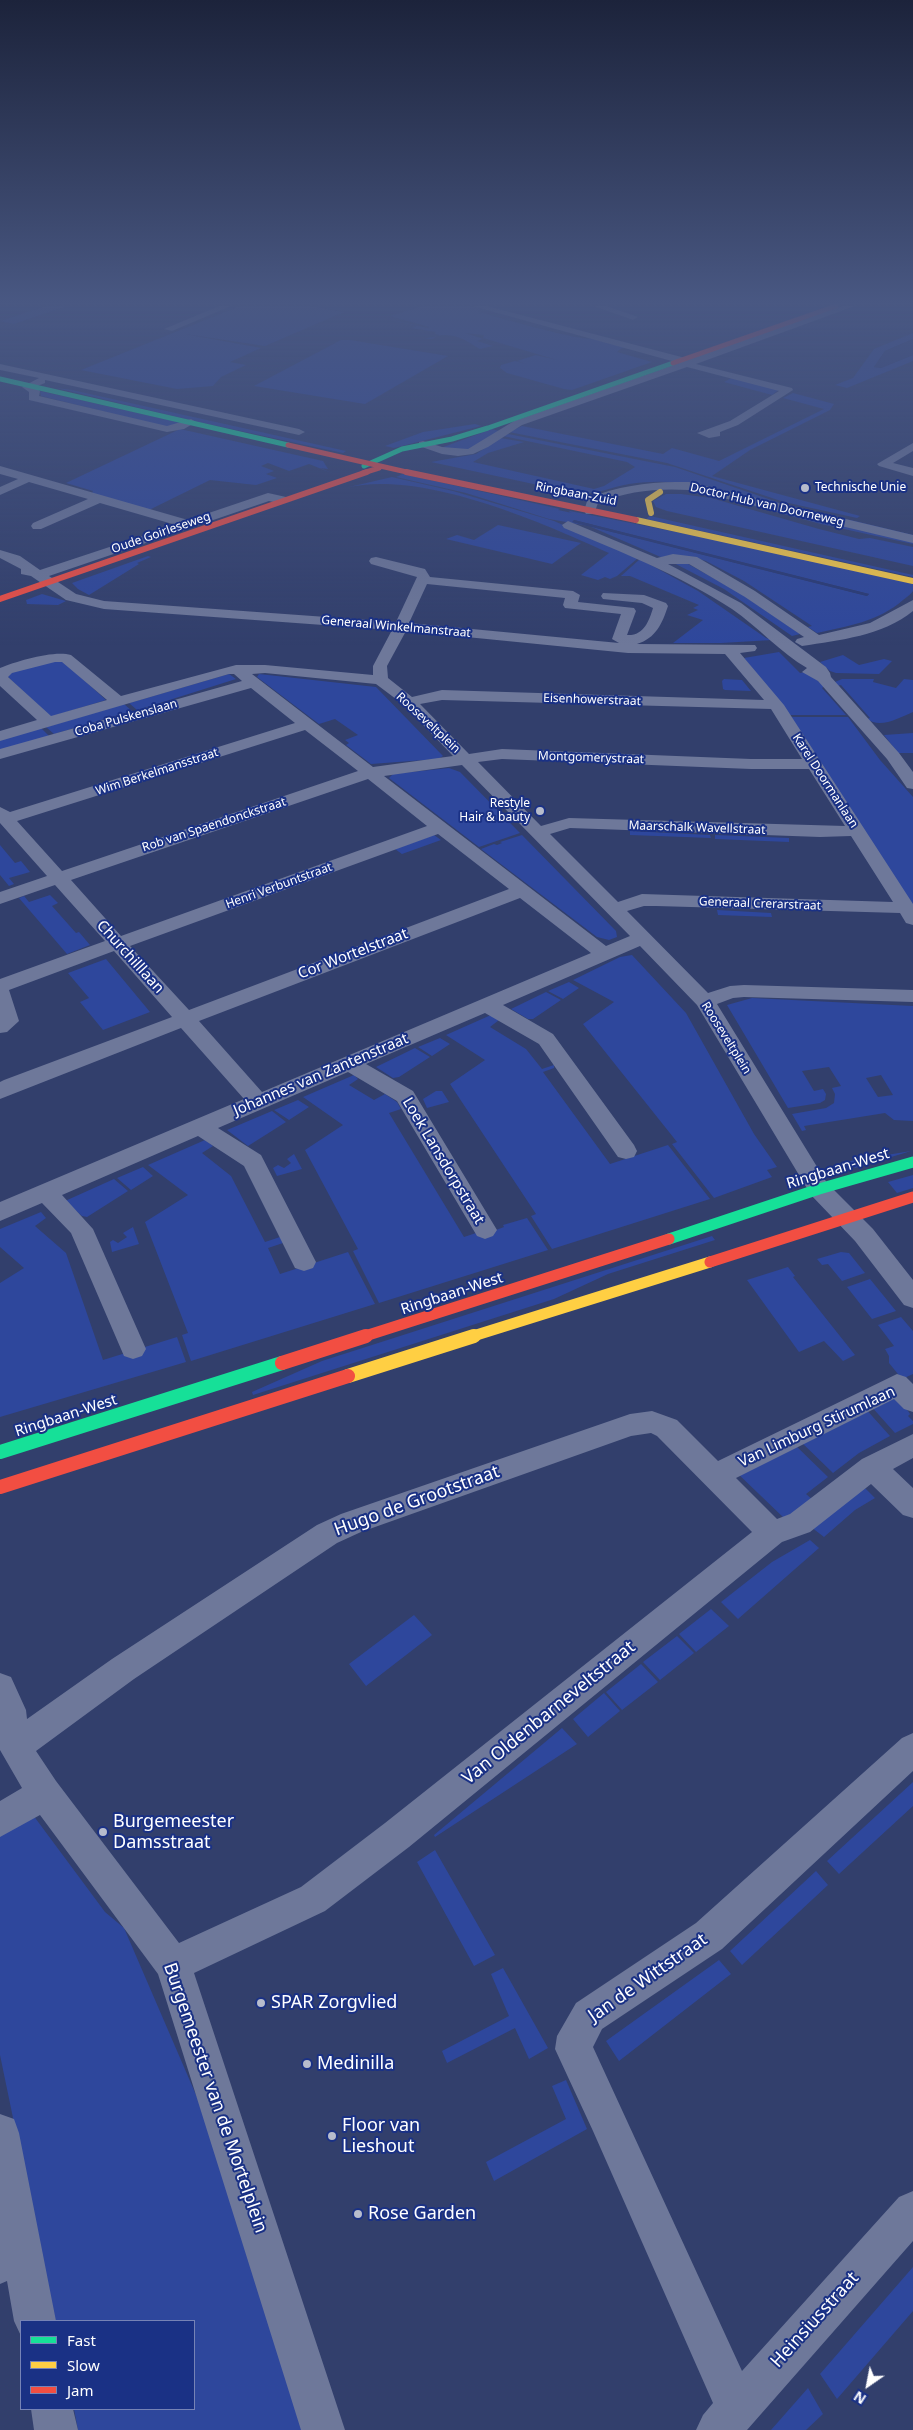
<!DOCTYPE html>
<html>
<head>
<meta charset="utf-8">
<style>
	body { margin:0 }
	#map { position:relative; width:913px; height:2430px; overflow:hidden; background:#323f6c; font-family:"Noto Sans",sans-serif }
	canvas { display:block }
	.legend { position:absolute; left:20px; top:2320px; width:175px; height:90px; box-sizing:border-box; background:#1a3185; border:1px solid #7683b6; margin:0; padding:6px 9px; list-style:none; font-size:15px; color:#fff }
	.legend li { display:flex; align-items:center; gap:10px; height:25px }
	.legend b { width:25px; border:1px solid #7683b6 }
	.north { position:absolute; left:843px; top:2360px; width:50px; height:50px; -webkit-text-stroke:4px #1a3185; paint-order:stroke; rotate:213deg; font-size:14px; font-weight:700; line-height:20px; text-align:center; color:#fff }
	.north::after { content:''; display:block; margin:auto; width:18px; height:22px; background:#fff; clip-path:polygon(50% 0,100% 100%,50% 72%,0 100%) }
</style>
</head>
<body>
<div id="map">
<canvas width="913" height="2430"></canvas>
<ul class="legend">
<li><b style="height:6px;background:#16e098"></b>Fast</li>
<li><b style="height:6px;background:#ffcf43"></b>Slow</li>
<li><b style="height:6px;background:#f24e42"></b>Jam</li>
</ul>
<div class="north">N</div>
</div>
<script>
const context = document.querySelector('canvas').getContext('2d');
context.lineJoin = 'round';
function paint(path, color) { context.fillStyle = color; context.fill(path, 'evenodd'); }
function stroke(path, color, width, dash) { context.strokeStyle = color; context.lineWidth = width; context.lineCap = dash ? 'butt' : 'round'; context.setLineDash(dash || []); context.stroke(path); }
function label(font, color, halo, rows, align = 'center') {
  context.font = font + ' "Noto Sans",sans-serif'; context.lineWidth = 4; context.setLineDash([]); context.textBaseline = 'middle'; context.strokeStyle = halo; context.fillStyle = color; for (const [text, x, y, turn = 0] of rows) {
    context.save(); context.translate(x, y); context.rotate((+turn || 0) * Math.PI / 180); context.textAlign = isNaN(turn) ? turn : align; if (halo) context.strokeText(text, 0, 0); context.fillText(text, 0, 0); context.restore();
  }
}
paint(new Path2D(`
	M46,306h21l-53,18 -14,-3z
	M240,306h70l34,6 -79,34 -80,-12 76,14 -31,14 16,3 -25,12 -8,9 -36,3 -96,-19z
	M423,306h48l11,3 -4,2 3,1 -4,2 6,-1c18,5 98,29 109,25l37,10h-7l-5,4 35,10 -80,28 -8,-1 -57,-16 -7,-5 1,-3 14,-4 11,3 -9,-3 19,-6 21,5 -74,-22 1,-3 -19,-2 31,10 -13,-4 -6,2 16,5 -13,3c-10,-5 -19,-15 -38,-14 -8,1 -10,4 -20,3l10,1 7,-4 -4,-1 1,-2 -25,-4 5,-2 -33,-8 45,10 1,-1 -39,-11z
	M913,333v6l-28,12 -11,16 7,1 32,-13v6l-66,27 -12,-3 18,-7 21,-29z
	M341,340h9l98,16 -83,48 -111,-18z
	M733,377l47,12 -8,6 -48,-13z
	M56,388l16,2 274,61 -3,2 -149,-32z
	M40,391l142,32 -15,4 -126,-31z
	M793,393l41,11 -4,6 -80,40 -38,26 148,40 -3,2 -73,-16 -117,-39 -158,-31 13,-6 141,28 9,-6 47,13 105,-52 -41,-11z
	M475,424l6,2 -87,22 -9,-2 38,-14z
	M180,429l143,32 5,8 -8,-1 14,6 -25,-10 -20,7 -21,-8 -7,3 13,5 -8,3 11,4 -21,7 -46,-5 -61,30 -58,-15 2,-4 -27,-8z
	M492,429l7,2 -28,19 -33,-1z
	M508,434l167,33 105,36 133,32v2l-210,-52c-24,-3 -49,-5 -74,-1 -17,3 -32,10 -49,10l-149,-32 45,-8 24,-16 24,4 -36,11 -15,9 121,27 10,-3 31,-19 -8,-5 -124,-26z
	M403,474l157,35 -2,1 14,3 -3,-1 1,-1 167,33 176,40v7c-2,3 -6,6 -10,9 -25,22 -56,26 -86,33l-9,-6 4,-1 -68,-45 -38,-20 -10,-3h-33l-74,-32 -40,-7 -83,-26 -70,-16zM574,520l295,74 -2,2 -294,-74z
	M392,477l61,14 101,30 84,37 -21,18 -7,3 -5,-2 -7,3 -17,-5 28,-22c-70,-32 -189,-84 -264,-65z
	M666,494h15l30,4 108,31 40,10 11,-1 43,9v19l-246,-55 -11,-4 -3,-6z
	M720,497l193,43v4l-92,-20z
	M650,516l263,59v2l-267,-58z
	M498,525l83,18 -29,21 -106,-25 11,-4 17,5z
	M148,556l3,1 -14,6 2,1 -50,31 -11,-6 -6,-6z
	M640,559l58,32 68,47 6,2 -51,3h-48l30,-23 -16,-5 11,-5 -5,-2 6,-3 -69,-29h-9z
	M681,560l59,33 60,41 -8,2 -68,-47 -54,-28z
	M42,594l24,7 -8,4 -31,-1 -1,-4z
	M779,652l21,21 6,-1 19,14 -3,2 24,27h-56l-46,-57z
	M843,655l16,10 25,-6 8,2 -13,13 -43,-1 -6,-2 -10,-9z
	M54,661l10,1 42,38 -56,17 -43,-41 2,-3z
	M229,674l7,5 -92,29 -7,2 -8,-7z
	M259,674l117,13 67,69 -5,3 -67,5 -25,-19 3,-2 -4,-3 13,-5 -23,-16 -16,5 -62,-47z
	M724,679l18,1 9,11 -26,-1 -2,-1 -1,-8z
	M842,679h32l-1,3 23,6 8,-9 9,1v32c-14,6 -33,17 -46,7l3,-1 -29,-33 -4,1 -2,-4z
	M124,704l8,7 -78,23 -8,-7z
	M791,717h57l32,43 33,37v111z
	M41,728l8,8 -49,14v-10z
	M913,733v20h-15l-14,-18z
	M449,768l11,4 60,61 -41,14 -90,-69 4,-4z
	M630,831l80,4 1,3 -81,-3z
	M434,835l7,5 -39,14 -7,-5z
	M522,835l94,96 1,6 -8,3 -12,-3 -116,-88 13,-5 3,1 5,-2 -2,-1z
	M715,835l74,3v4l-74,-3z
	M0,845l15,18 6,-2 9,11 -21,6 5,6 -5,2 -9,-11z
	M50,895l8,8 -6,3 24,27 3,-1 11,13 -23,9 -48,-56 5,-2 5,6z
	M717,910l54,3 1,4 -54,-2z
	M632,955l54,58 68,121 23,33 -10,3 5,7 -58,21 -42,-54 5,-2 -94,-118 31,-22 -41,-22 47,-23z
	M106,959l44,53 -47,18 -23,-28 9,-4 -21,-25z
	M569,982l10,6 -16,11 -15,-8z
	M546,992l15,8 -28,19h-5l-17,-10z
	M752,998l161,8v115l-19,-1 -9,-7 -81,13 2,4 -4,1 -10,-17 34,-6 8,-5 1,-9 -3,-6 9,-2 -12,-19 -27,4 12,20 9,-2 3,5 -1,6 -5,3 -32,5 -61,-103zM881,1075l12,20 -15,2 -12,-19z
	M491,1015l8,5 -9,7 36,22 16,20 12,-4v3l-11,4 67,92 58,-19 42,54 -158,50 -21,-33 5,-2 -86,-130 35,-24 -39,-25z
	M440,1038l10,6 -18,12 -14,-9z
	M415,1048l15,9 -31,20 -6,1 -17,-11z
	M354,1075l4,4 -9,6 25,15 11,-6 12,8 4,7 -12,4 75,124 30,-10 2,3 8,-3 -1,-2 24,-7 21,32 -169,53 -26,-52 5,-2 -53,-99 38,-25 -40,-28z
	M436,1091h6l7,11 -22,6 -4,-9z
	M298,1100l11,7 -20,13 -15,-10z
	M272,1111l14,11 -38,24 -21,-16z
	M205,1140l8,6 -11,7 29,23 34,66 15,-5 3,6 -15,5 12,26 68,-22 27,52 -184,57 -9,-26 6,-2 -43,-111 43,-27 -40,-30z
	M911,1151l-56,17 -5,-7z
	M294,1154l8,15 -25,7 -4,-8 5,-3 6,3 7,-5 -4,-4z
	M143,1167l10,9 -22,14 -14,-12z
	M913,1175v13l-16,5 -9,-11z
	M114,1179l14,12 -41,26 -5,-1 -17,-15z
	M41,1212l5,6 -11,8 31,27 37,107 74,-23 9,25 -186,55v-134l24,-15 -24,-21v-18z
	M133,1227l6,17 -27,8 -2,-10 3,-2 5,3 9,-6 -4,-4z
	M712,1236l3,4 -107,34 -54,25 -301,96 -1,-3 70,-31z
	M841,1252l8,1 16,20 -23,8 -14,-17 -6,1 -5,-6z
	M788,1267l7,9 -2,1 62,78 -12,6 -19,-20 -25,11 -52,-72z
	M870,1279l26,32 -24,8 -25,-32z
	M901,1317l12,14v43l-11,5 -13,-16v-7l-4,-7 9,-3 -16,-21z
	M894,1393l14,18 2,3 -2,2 5,5v3l-18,9 -25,-28z
	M864,1407l26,29 -31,17 -26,20 -35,-34z
	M792,1442l36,35 -22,17 7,6 -28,19 -51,-49z
	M863,1486l12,12 -20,12 -31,27 -13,-10z
	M810,1540l9,8 -81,71 -17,-17 51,-40z
	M711,1609l18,17 -33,26 -17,-18z
	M414,1615l18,20 -66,51 -17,-22z
	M677,1636l17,17 -34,27 -17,-18z
	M641,1664l17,18 -36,28 -16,-18z
	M604,1693l16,18 -32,26 -15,-18z
	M562,1728l15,16 -142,93 -1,-2z
	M913,1782v24l-74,68 -12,-13z
	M33,1815l72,97 19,16 88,204 96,298h-230l-4,-21h120v-88h-139l-55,-266v-219z
	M435,1850l60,105 -21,11 -57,-104z
	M816,1871l12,14 -86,80 -12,-14z
	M719,1960l12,14 -112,87 -13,-20z
	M503,1968l45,80 -19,11 -14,-31 -68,35 -5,-12 67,-35 -18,-42z
	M566,2080l21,49 -93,52 -8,-19 80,-43 -14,-33z
	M913,2267v44l-76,88 -17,-25z
	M808,2388l15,26 -17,16h-35z`), '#2e479c');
paint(new Path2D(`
	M913,339v16l-32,13 -7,-1 11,-16z
	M574,520l295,74 -2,2 -295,-74z`), '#283976');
paint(new Path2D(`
	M219,306h12l-59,25 -8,-2z
	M472,306h15l202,53 153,-53h13l-159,58 96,24 1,2 -55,35 -18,7v4l-11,2 -12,-5 33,-12 49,-30 -92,-24 -165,58 -34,22 -15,7 -15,2 -16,-2 -23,-8v-4l4,-1 19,6 26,2 46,-28 165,-58z
	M593,306h14l31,11 -5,3z
	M0,364l299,65 6,3 -6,3 -254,-55v3l-10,4 5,4 -1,5 128,30 24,-7 5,3 -12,7 -17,3 -138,-32v-8l-7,-5 17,-9 -39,-8z
	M913,443v8l-20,12 20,5v8l-34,-10 -2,-2z
	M0,466l188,54 80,-27 18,4 2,3 -6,4 -13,-3 -220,75 27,18 28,7 292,21 21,-45 -46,-13 -2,-3 2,-3 5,-1 49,12 5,8 143,14 7,4 -2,7 56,6 2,3 -9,24c17,1 22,-14 26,-27l-11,-5 -39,-4 -2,-3 2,-3 41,2 22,8 2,3c-6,18 -12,32 -31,38l118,1 2,3 -2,3 -15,2 44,52 129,199v21l-7,-2 -6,-10 -244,-7h-12l-17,5 81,82 22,-7 14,-1 169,5v12l-169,-5 -11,1 -16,6 110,179 46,46 40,51v28l-9,-3 -49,-64 -44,-46 -114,-190 -57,-59 -137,59 50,29 81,111 3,6 -3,6 -8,2 -8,-2 -79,-113 -54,-31 -119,51 47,27 84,139 -4,6 -8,3 -8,-3 -80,-135 -49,-29 -130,56 43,27 55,107 -3,6 -9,3 -9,-3 -51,-102 -46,-30 -136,59 31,34 53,120 -4,7 -9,3 -9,-3 -53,-123 -29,-30 -42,18v-19l244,-103 -63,-71 -181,71v-17l4,-2 168,-63 -58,-66 -105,39 10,31 -12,11 -7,1v-54l105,-38 -50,-56 -55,19v-12l47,-16 -47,-53v-16l10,5 285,-89 -44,-35 -251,71v-10l242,-68 -8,-7h-5l-229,67v-10l37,-11 -37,-34v-18c17,-7 54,-18 71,-13l50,41 115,-31h29l108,10v-9l19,-36 -288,-21 -38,-9 -35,-24 -10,-2v-5l-21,-11v-8l20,6 20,14 136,-45 -76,-22 -59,26h-8l-2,-3 2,-3 55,-24 -59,-17 -29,13v-8l18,-8 -18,-5zM427,584l138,14 -2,7 2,3 56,6 -9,25 7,4 -210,-20zM406,631l222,22 97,1 39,46 -322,-10 -30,7 -24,-19 -1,-12zM55,662h7l45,38 -56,16 -43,-39 4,-4zM265,673l111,11 28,21 49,51 -80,11 -121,-93zM442,700l329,9 31,50h-51l-249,-10 -33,5 -49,-50zM305,730l53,41 -296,100 -45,-50zM502,759l249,10h58l36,57 -276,-8 -28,8 -63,-64zM462,765l168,171 -24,10 -222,-170zM368,779l59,47 -306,110 -50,-56zM570,828l250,9 31,-1 42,66 -251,-8 -24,8 -68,-68zM438,834l71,55 -320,121 -59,-64zM520,898l71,55 -329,139 -63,-71z
	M676,482h13l224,53v8l-224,-53c-32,-2 -61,1 -91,13l-4,11h-8l-2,-3 4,-13c29,-11 57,-16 88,-16z
	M568,521l89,37 16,-4 24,3 58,34 64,44 51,-12 43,-23v11c-31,25 -73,29 -111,35l-7,-4 2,-3 7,-2 -59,-40 -56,-33h-21l73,39 85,64 4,6 1,4 68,76 14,19v17l-6,-1 -20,-29 -69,-78 -16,-9 5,-4c-26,-15 -49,-41 -75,-59 -52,-34 -111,-57 -168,-81l-2,-3z
	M897,1374l9,3 7,7v28l-9,-3 -10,-10 -158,79 41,41 13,-5 72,-55 51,-25v24l-20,11 20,19v30l-10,-3 -32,-31 -61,48 -28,10 -373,305 -84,64 -131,62 151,457h-44l-143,-456 -118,-159 -40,22v-36l22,-13 -22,-38v-77l11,4 15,33 1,9 85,-60 205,-134 24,-11 289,-100 22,-3 25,9 41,41zM651,1433l6,3 95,96 -367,291 -84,64 -122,56 -123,-162 -20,-30 98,-72 203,-136 24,-11 270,-96z
	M913,1733v38l-191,178 -120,80 -9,18 149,324 157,-174 14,-6v50l-166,189h-51l7,-15 10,-12 -120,-272 -32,-69 -6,-13 2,-13 19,-33 120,-80 206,-185z
	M0,2114l14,5 5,14 37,188h-35v15l-7,-15 -7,-40 -7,3z
	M31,2409h42l5,21h-44z`), '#6e789a');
stroke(new Path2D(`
	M0,379l288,66
	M364,466l38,-17 50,-10 36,-11 185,-65`), '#16e098', 5);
stroke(new Path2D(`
	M669,1239l150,-50 94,-27`), '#16e098', 11);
stroke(new Path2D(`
	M0,1452l282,-89`), '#16e098', 14);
stroke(new Path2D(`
	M651,513l-3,-13 12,-8
	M636,520l277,61`), '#ffcf43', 6);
stroke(new Path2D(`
	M470,1337l240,-75`), '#ffcf43', 11);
stroke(new Path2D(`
	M348,1376l126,-40`), '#ffcf43', 14);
stroke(new Path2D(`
	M673,363l163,-57
	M288,445l123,28
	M363,473l16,-5`), '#f24e42', 5);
stroke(new Path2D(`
	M406,472l230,48
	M0,599l367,-127`), '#f24e42', 6);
stroke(new Path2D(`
	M710,1262l203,-65
	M362,1337l307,-98`), '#f24e42', 11);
stroke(new Path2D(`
	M282,1363l84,-27
	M0,1487l348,-111`), '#f24e42', 14);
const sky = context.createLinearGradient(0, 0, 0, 646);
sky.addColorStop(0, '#1c233b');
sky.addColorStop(0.47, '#495883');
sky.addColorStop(1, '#49588300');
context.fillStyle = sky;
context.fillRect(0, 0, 913, 646);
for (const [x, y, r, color] of [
	[805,488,5,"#b7bccc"],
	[540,811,5,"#b7bccc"],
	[103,1832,5,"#b7bccc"],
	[261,2003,5,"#b7bccc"],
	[307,2064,5,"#b7bccc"],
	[332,2136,5,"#b7bccc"],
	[358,2214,5,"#b7bccc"]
]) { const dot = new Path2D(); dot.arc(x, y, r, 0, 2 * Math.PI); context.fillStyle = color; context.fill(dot); stroke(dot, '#1a3185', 2); }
label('12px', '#fff', '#1a3185', [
	["Technische Unie",815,488],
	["Restyle",530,804,"right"],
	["Hair & bauty",530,818,"right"]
], 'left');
label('12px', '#fff', '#1a3185', [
	["Ringbaan-Zuid",576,494,11],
	["Doctor Hub van Doorneweg",767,505,13],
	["Oude Goirleseweg",161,533,-19],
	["Generaal Winkelmanstraat",396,627,5],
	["Eisenhowerstraat",592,700,2],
	["Coba Pulskenslaan",126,718,-16],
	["Rooseveltplein",428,723,43],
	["Montgomerystraat",591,758,2],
	["Wim Berkelmansstraat",157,772,-18],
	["Karel Doormanlaan",825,781,57],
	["Rob van Spaendonckstraat",214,825,-18],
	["Maarschalk Wavellstraat",697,828,2],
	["Henri Verbuntstraat",279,886,-20],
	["Generaal Crerarstraat",760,904,2],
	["Rooseveltplein",726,1038,58]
]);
label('15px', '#fff', '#1a3185', [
	["Cor Wortelstraat",353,954,-21],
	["Churchilllaan",130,957,48],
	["Johannes van Zantenstraat",321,1075,-23],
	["Loek Lansdorpstraat",443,1161,59],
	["Ringbaan-West",838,1169,-17],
	["Ringbaan-West",452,1294,-18],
	["Ringbaan-West",66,1416,-18],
	["Van Limburg Stirumlaan",817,1427,-25]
]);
label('18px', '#fff', '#1a3185', [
	["Hugo de Grootstraat",417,1501,-20],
	["Van Oldenbarneveltstraat",549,1713,-39],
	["Jan de Wittstraat",648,1978,-35],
	["Burgemeester van de Mortelplein",215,2098,71],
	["Heinsiusstraat",815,2320,-48]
]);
label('18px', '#fff', '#1a3185', [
	["Burgemeester",113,1822],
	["Damsstraat",113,1843],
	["SPAR Zorgvlied",271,2003],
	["Medinilla",317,2064],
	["Floor van",342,2126],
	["Lieshout",342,2147],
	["Rose Garden",368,2214]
], 'left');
</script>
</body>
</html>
